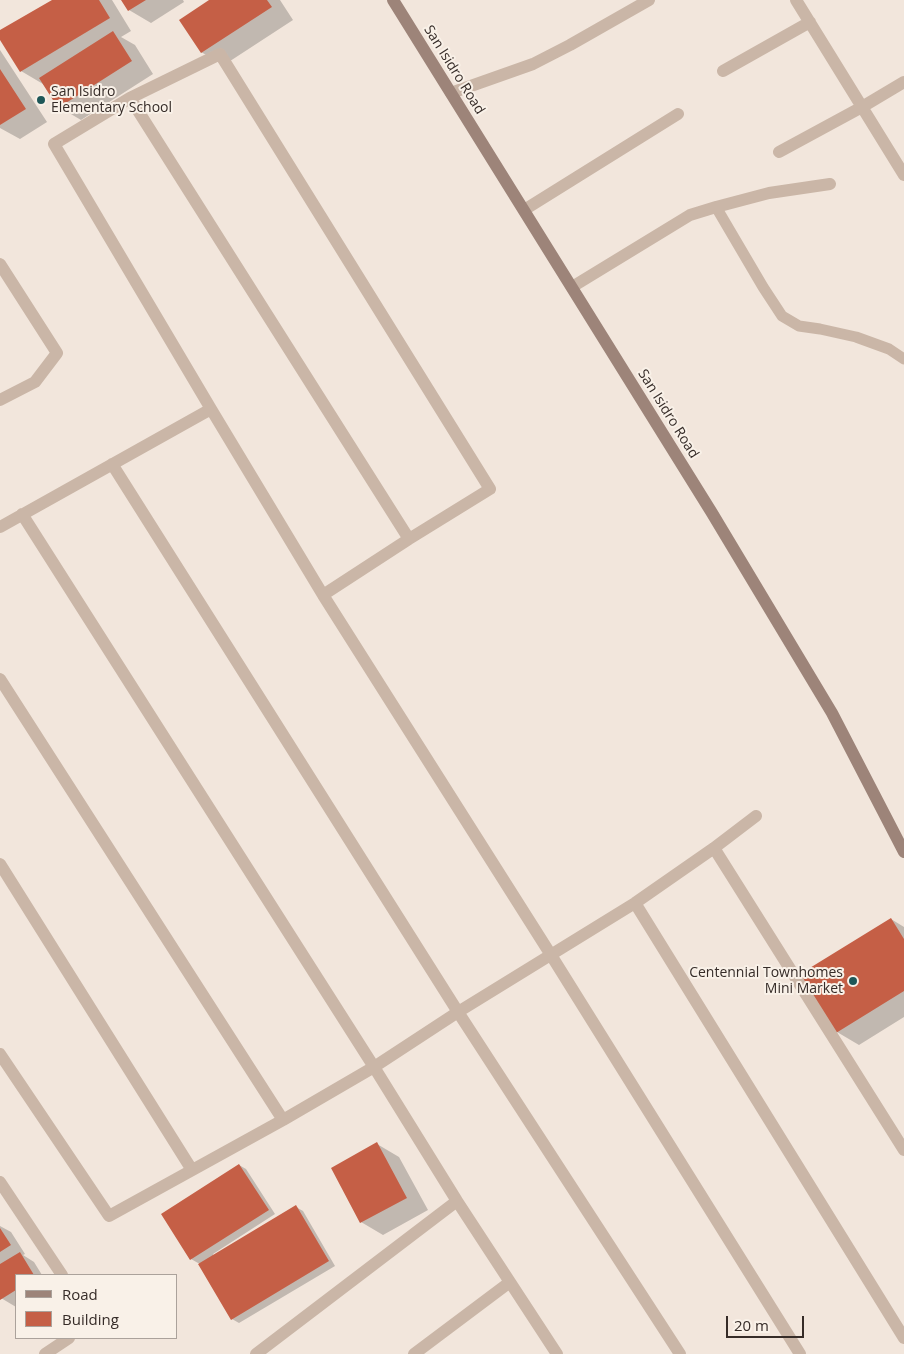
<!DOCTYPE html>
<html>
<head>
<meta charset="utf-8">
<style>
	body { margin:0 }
	#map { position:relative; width:904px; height:1354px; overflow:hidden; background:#f2e6dc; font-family:"Open Sans",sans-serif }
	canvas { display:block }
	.legend { position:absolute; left:15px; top:1274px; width:162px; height:65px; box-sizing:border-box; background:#f9f1e8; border:1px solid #aba29b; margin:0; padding:6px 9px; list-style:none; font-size:15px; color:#362c28 }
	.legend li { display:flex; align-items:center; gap:10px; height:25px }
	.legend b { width:25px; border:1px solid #aba29b }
	.scale { position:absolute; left:726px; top:1316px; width:78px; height:22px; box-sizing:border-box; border:2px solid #362c28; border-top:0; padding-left:6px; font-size:15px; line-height:18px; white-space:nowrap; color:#362c28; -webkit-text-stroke:4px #f9f1e8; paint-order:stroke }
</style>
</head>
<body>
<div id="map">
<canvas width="904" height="1354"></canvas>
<ul class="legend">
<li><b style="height:6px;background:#9d8479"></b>Road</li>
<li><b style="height:14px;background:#c55f46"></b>Building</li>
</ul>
<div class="scale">20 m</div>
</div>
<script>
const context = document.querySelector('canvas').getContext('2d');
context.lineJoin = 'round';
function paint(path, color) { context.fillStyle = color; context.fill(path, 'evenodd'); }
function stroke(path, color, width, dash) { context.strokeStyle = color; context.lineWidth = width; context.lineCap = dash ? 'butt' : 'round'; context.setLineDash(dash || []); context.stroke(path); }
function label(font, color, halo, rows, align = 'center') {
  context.font = font + ' "Open Sans",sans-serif'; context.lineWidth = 4; context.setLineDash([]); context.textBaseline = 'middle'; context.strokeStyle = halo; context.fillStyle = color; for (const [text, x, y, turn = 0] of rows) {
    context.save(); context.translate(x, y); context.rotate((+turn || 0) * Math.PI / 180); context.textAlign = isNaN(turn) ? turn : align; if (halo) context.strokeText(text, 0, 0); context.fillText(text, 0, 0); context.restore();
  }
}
paint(new Path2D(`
	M55,0h57l19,31 -10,6 14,8 18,29 -72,46 -22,-13 -16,-23 -22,-13 -21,-33v-7z
	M122,0h61l1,2 -33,21 -22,-13z
	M211,0h69l13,20 -69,45 -23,-13z
	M0,50l47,72 -27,17 -20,-11z
	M891,919l13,8v90l-45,28 -22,-13z
	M377,1144l22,13 29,53 -45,25 -22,-13z
	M239,1165l7,4 29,45 -62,40 1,2 82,-49 7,4 32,55 -96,57 -7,-4 -33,-56h-1l-7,-4z
	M0,1226l11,6 14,22 -2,1 11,7 8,13h-26v32l-15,-9 -1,-2z`), '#0003');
paint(new Path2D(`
	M52,0h47l11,18 -90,54 -20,-32v-10z
	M121,0h25l-18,11z
	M209,0h58l5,7 -71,46 -22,-33z
	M113,31l19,30 -74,47 -19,-30z
	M0,69l26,40 -26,16z
	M891,918l13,21v52l-68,42 -36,-59z
	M377,1142l30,56 -47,25 -29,-55z
	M239,1164l30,46 -79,50 -29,-46z
	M296,1205l33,56 -98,59 -33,-56z
	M0,1228l11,17 -11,7z
	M20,1252l14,23h-18v15l-16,10v-36z`), '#c55f46');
stroke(new Path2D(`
	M716,207l47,80 19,29 17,10 21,3 36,8 33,12 15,10`), '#cab6a7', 11);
stroke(new Path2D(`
	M796,0l108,175
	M723,71l87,-49
	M451,93l82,-29 37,-19 79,-45
	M130,98l279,441
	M779,152l83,-45 42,-25
	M524,210l154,-96
	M0,264l57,89 -22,29 -35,18
	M572,287l118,-72 26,-8 53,-14 61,-9
	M112,464l346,548 222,342
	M22,514l352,553 83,134 100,153
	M0,527l211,-118
	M323,595l86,-56 81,-50 -270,-435 -90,44 -76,46 157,265 112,186 228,360 249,399
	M0,679l283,441
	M714,848l190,302
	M0,864l192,306
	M635,903l269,435
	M0,1054l109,162 174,-96 91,-53 84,-55 177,-109 79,-55 42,-32
	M0,1182l62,93
	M45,1354l24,-16
	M256,1354l201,-153
	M414,1354l96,-72`), '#cab6a7', 12);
stroke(new Path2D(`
	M393,0l319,513 120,200 72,139`), '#9d8479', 12);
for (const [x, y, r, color] of [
	[41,100,5,"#1e5758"],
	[853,981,5,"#1e5758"]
]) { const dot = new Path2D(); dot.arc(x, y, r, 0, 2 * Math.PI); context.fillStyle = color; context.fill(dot); stroke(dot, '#f9f1e8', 2); }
label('14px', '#362c28', '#f9f1e8', [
	["San Isidro Road",454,70,58],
	["San Isidro Road",668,414,58]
]);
label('14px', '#362c28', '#f9f1e8', [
	["San Isidro",51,92],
	["Elementary School",51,108],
	["Centennial Townhomes",843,973,"right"],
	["Mini Market",843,989,"right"]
], 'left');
</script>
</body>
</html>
